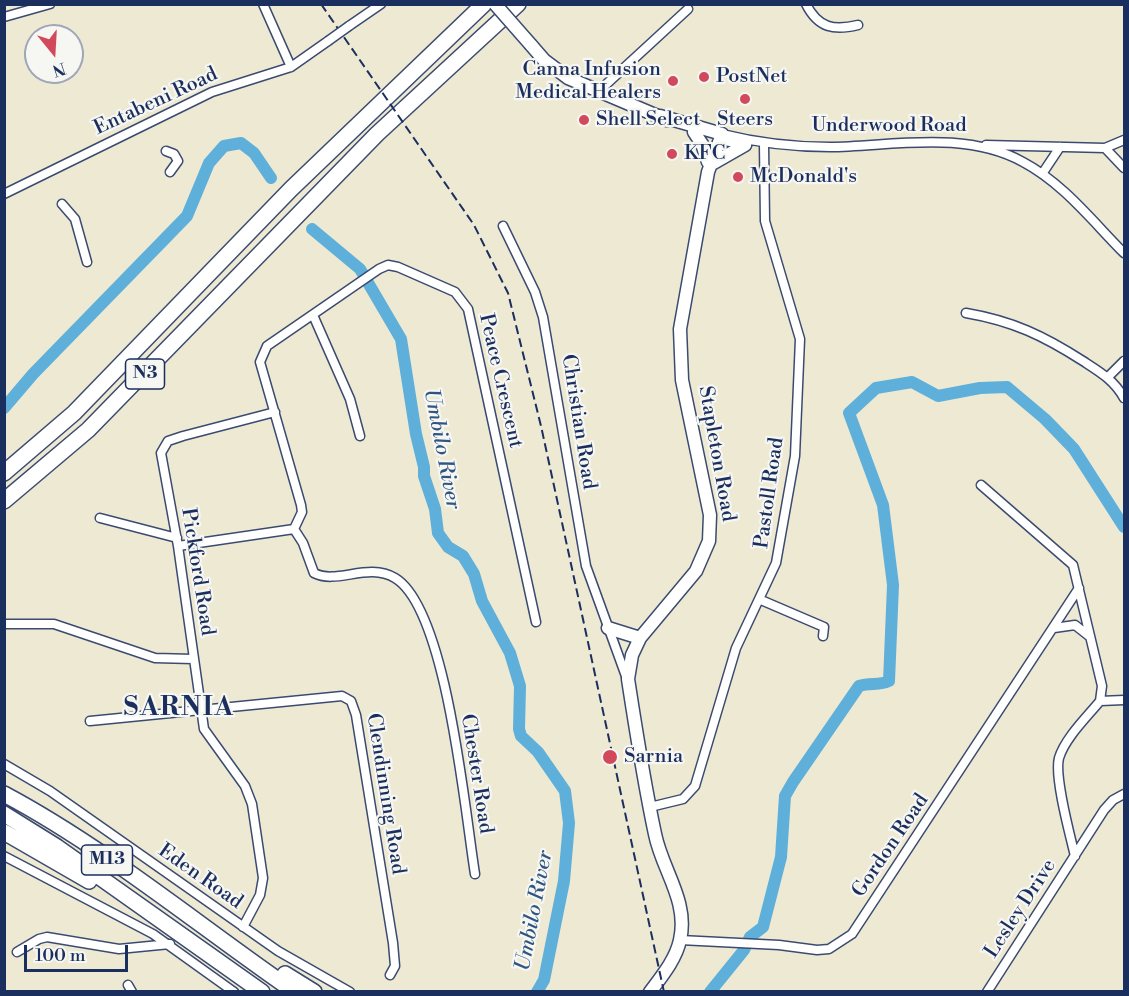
<!DOCTYPE html>
<html>
<head>
<meta charset="utf-8">
<style>
	body { margin:0 }
	#map { position:relative; width:1129px; height:996px; overflow:hidden; background:#eee9d3; font-family:"Libre Bodoni",serif }
	canvas { display:block }
	.frame { position:absolute; inset:0; border:6px solid #1b2f5e; pointer-events:none }
	.north { position:absolute; left:24px; top:24px; width:60px; height:60px; box-sizing:border-box; background:#f6f6f2; border:2px solid #9ea6b7; border-radius:50%; rotate:162deg; font-size:16px; font-weight:700; line-height:24px; text-align:center; color:#1b2f5e }
	.north::after { content:''; display:block; margin:auto; width:21px; height:27px; background:#d1495b; clip-path:polygon(50% 0,100% 100%,50% 72%,0 100%) }
	.scale { position:absolute; left:24px; top:945px; width:104px; height:27px; box-sizing:border-box; border:3px solid #1b2f5e; border-top:0; padding-left:8px; font-size:18px; line-height:21px; white-space:nowrap; color:#1b2f5e; -webkit-text-stroke:4px #f6f6f2; paint-order:stroke }
</style>
</head>
<body>
<div id="map">
<canvas width="1129" height="996"></canvas>
<div class="frame"></div>
<div class="north">N</div>
<div class="scale">100 m</div>
</div>
<script>
const context = document.querySelector('canvas').getContext('2d');
context.lineJoin = 'round';
function stroke(path, color, width, dash) { context.strokeStyle = color; context.lineWidth = width; context.lineCap = dash ? 'butt' : 'round'; context.setLineDash(dash || []); context.stroke(path); }
function label(font, color, halo, rows, align = 'center') {
  context.font = font + ' "Libre Bodoni",serif'; context.lineWidth = 4.5; context.setLineDash([]); context.textBaseline = 'middle'; context.strokeStyle = halo; context.fillStyle = color; for (const [text, x, y, turn = 0] of rows) {
    context.save(); context.translate(x, y); context.rotate((+turn || 0) * Math.PI / 180); context.textAlign = isNaN(turn) ? turn : align; if (halo) context.strokeText(text, 0, 0); context.fillText(text, 0, 0); context.restore();
  }
}
stroke(new Path2D(`
	M312,229l48,40 41,70 15,95 8,33v9l11,33 3,24 10,14 15,9 11,18 8,27 28,52 10,33 -1,43 2,7 17,16 27,39 4,32 -5,58 -20,99 -7,12
	M4,408l29,-34 154,-158 22,-53 15,-17 17,-3 13,10 17,25
	M710,992l34,-42 6,-13 13,-10 18,-70 4,-61 8,-14 66,-96c11,-4 20,0 30,-5l4,-96 -10,-80 -34,-92 27,-25 36,-6 26,14 42,-8 27,-1 38,32 29,30 50,78`), '#5eb0da', 12);
const minor = new Path2D(`
	M263,4l28,63
	M806,4c12,24 28,27 52,21
	M4,17l46,-13
	M349,26l32,-22
	M600,90l88,-81
	M722,134c36,9 70,13 108,13 63,-1 135,-17 193,15 40,21 70,60 101,91
	M719,140l28,5
	M986,145l119,3 19,-8
	M1105,148l19,20
	M166,151l8,3 4,7 -8,11
	M1042,174l18,-27
	M4,194l208,-102 79,-25 37,-26
	M62,204l13,15 12,43
	M503,226l32,66 8,25 43,249 41,113
	M966,313c47,8 78,23 117,48 17,11 31,19 41,37
	M313,315l37,84 10,37
	M1108,377l16,-16
	M981,485l92,80 29,121 -2,15
	M100,518l77,20
	M294,529l9,14 11,30c23,12 54,-11 81,5 52,31 70,235 80,296
	M178,546l116,-17 8,-17 -1,-7 -41,-143 7,-16 112,-77 9,-4 10,2 57,25 13,17 68,313
	M761,600l63,27 -1,9
	M4,624h50l101,34 38,1
	M1054,628l21,-3 14,11
	M90,721l252,-25 9,5 5,14 37,228 2,23 -5,9
	M4,764l46,27 228,160 72,41
	M650,807l33,-8 12,-13 41,-138 40,-85 19,-107 5,-117 -35,-118 -1,-77
	M4,856l149,78 81,58
	M1075,856c-5,-21 -21,-79 -16,-98 6,-20 28,-41 41,-57l24,-1
	M243,927l17,-32 3,-17 -11,-74 -7,-18 -41,-57 -26,-183 -17,-93 7,-12 15,-5 92,-24
	M680,940l99,5 38,5 12,-1 23,-15 227,-346
	M17,952l22,-13 8,-2 72,12 51,-5
	M128,985l4,7
	M987,992l117,-182 9,-10 11,-6`);
const secondary = new Path2D(`
	M531,45l13,15 24,18 99,42
	M694,132l8,12 6,18
	M710,165l35,-20
	M608,628l32,10
	M650,992c12,-16 26,-33 30,-52 9,-39 -18,-70 -25,-106 -11,-51 -19,-103 -27,-155l4,-24 8,-17 56,-67 13,-30 1,-26 -28,-135 -2,-51 28,-157 14,-38 -62,-18`);
const motorway = new Path2D(`
	M4,473l70,-60 217,-224 193,-185
	M4,501l84,-71 289,-296 141,-130
	M4,794c103,55 195,132 291,198
	M4,814l53,33 205,145
	M4,832l85,49
	M285,974l29,18`);
stroke(minor, '#3b4b70', 11);
stroke(secondary, '#3b4b70', 15);
stroke(motorway, '#3b4b70', 18);
stroke(minor, '#fff', 8);
stroke(secondary, '#fff', 12);
stroke(motorway, '#fff', 15);
stroke(new Path2D(`
	M321,4l153,221 34,68 33,133 123,566`), '#1b2f5e', 2, [9, 4.5]);
const minorBridge = new Path2D(`
	M328,41l21,-15`);
const secondaryBridge = new Path2D(`
	M495,4l36,41`);
stroke(minorBridge, '#3b4b70', 11, []);
stroke(secondaryBridge, '#3b4b70', 15, []);
stroke(minorBridge, '#fff', 8);
stroke(secondaryBridge, '#fff', 12);
for (const [x, y, r, color] of [
	[704,77,6,"#d1495b"],
	[673,81,6,"#d1495b"],
	[745,99,6,"#d1495b"],
	[584,120,6,"#d1495b"],
	[672,154,6,"#d1495b"],
	[738,177,6,"#d1495b"],
	[610,757,8,"#d1495b"]
]) { const dot = new Path2D(); dot.arc(x, y, r, 0, 2 * Math.PI); context.fillStyle = color; context.fill(dot); stroke(dot, '#f6f6f2', 2); }
for (const [x, y, w] of [
	[145,374,39],
	[107,860,51]
]) { const box = new Path2D(); box.roundRect(x - w / 2, y - 15, w, 30, 4.5); context.fillStyle = '#f6f6f2'; context.fill(box); stroke(box, '#1b2f5e', 1.5); }
label('bold 18px', '#1b2f5e', null, [
	["N3",145,374],
	["M13",107,860]
]);
label('20px', '#1b2f5e', '#f6f6f2', [
	["Canna Infusion",661,70,"right"],
	["Medical Healers",661,93,"right"],
	["PostNet",716,77],
	["Shell Select",596,120],
	["Steers",745,120,"center"],
	["KFC",684,154],
	["McDonald's",750,177],
	["Sarnia",624,757]
], 'left');
label('20px', '#1b2f5e', '#f6f6f2', [
	["Entabeni Road",156,102,-25],
	["Underwood Road",889,126],
	["Peace Crescent",500,381,77],
	["Christian Road",578,422,81],
	["Stapleton Road",716,454,80],
	["Pastoll Road",770,493,-82],
	["Pickford Road",197,572,81],
	["Chester Road",476,774,81],
	["Clendinning Road",385,794,81],
	["Gordon Road",891,846,-56],
	["Eden Road",200,877,35],
	["Lesley Drive",1021,909,-57]
]);
label('italic 21px', '#2f5683', '#f6f6f2', [
	["Umbilo River",441,449,79],
	["Umbilo River",535,911,-79]
]);
context.letterSpacing = '1.5px';
label('bold 26px', '#1b2f5e', '#f6f6f2', [
	["SARNIA",179,709]
]);
context.letterSpacing = '0px';
</script>
</body>
</html>
